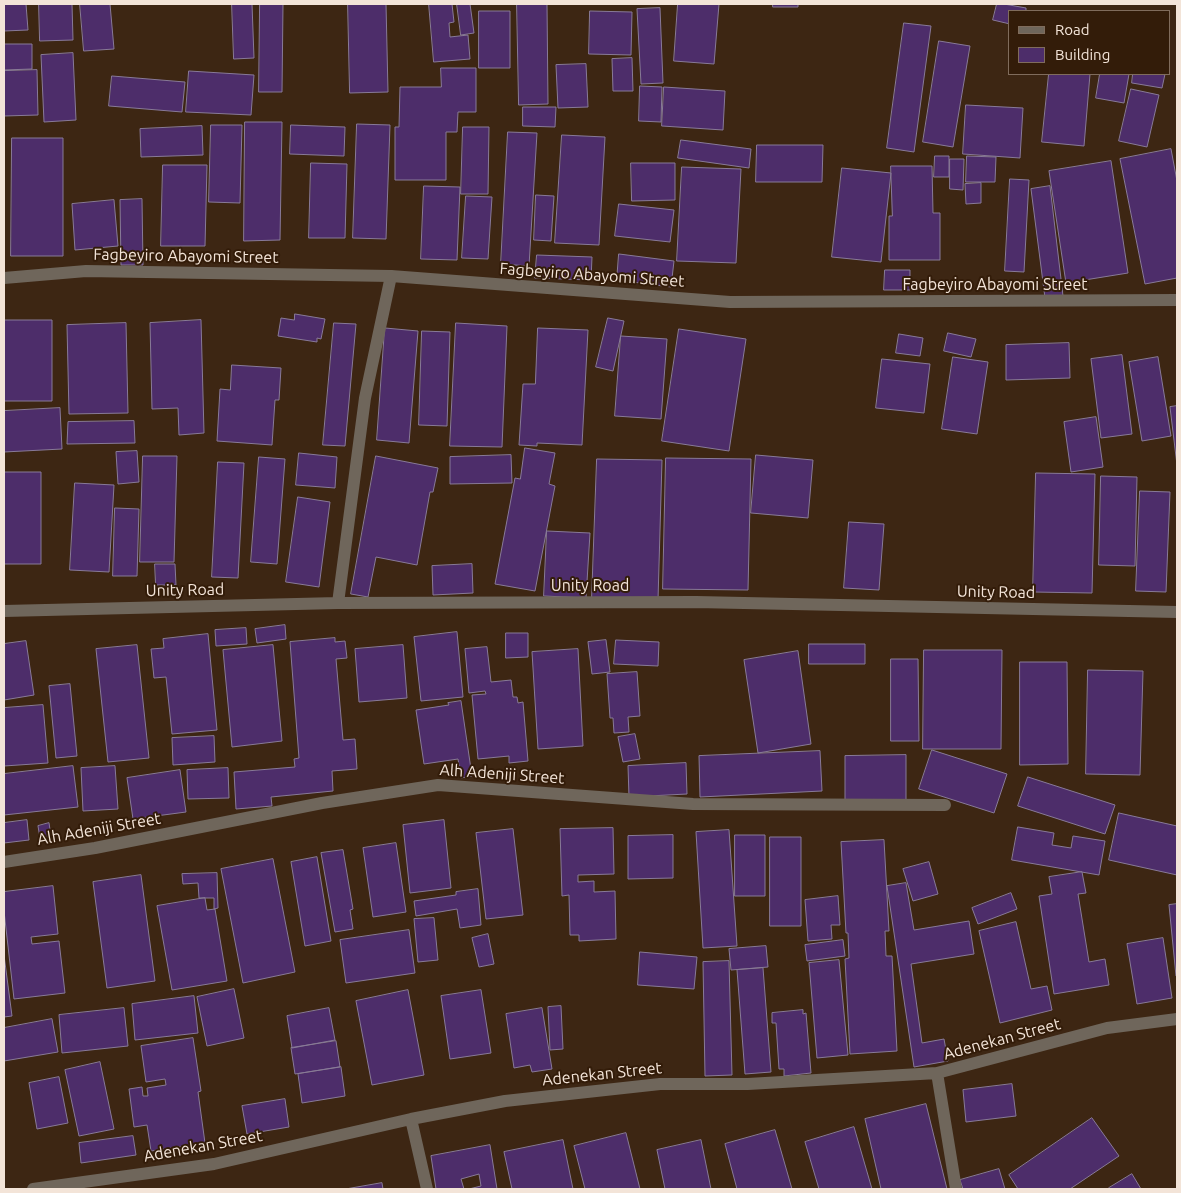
<!DOCTYPE html>
<html>
<head>
<meta charset="utf-8">
<style>
	body { margin:0 }
	#map { position:relative; width:1181px; height:1193px; overflow:hidden; background:#3d2613; font-family:Ubuntu,sans-serif }
	canvas { display:block }
	.frame { position:absolute; inset:0; border:5px solid #f3e4d8; pointer-events:none }
	.legend { position:absolute; left:1008px; top:10px; width:162px; height:65px; box-sizing:border-box; background:#331c09; border:1px solid #806c5c; margin:0; padding:6px 9px; list-style:none; font-size:15px; color:#f3e4d8 }
	.legend li { display:flex; align-items:center; gap:10px; height:25px }
	.legend b { width:25px; border:1px solid #806c5c }
</style>
</head>
<body>
<div id="map">
<canvas width="1181" height="1193"></canvas>
<div class="frame"></div>
<ul class="legend">
<li><b style="height:6px;background:#6f665b"></b>Road</li>
<li><b style="height:14px;background:#4d2d6a"></b>Building</li>
</ul>
</div>
<script>
const context = document.querySelector('canvas').getContext('2d');
context.lineJoin = 'round';
function paint(path, color) { context.fillStyle = color; context.fill(path, 'evenodd'); }
function stroke(path, color, width, dash) { context.strokeStyle = color; context.lineWidth = width; context.lineCap = dash ? 'butt' : 'round'; context.setLineDash(dash || []); context.stroke(path); }
function label(font, color, halo, rows, align = 'center') {
  context.font = font + ' Ubuntu,sans-serif'; context.lineWidth = 4; context.setLineDash([]); context.textBaseline = 'middle'; context.strokeStyle = halo; context.fillStyle = color; for (const [text, x, y, turn = 0] of rows) {
    context.save(); context.translate(x, y); context.rotate((+turn || 0) * Math.PI / 180); context.textAlign = isNaN(turn) ? turn : align; if (halo) context.strokeText(text, 0, 0); context.fillText(text, 0, 0); context.restore();
  }
}
const building = new Path2D(`
	M4,4h22l2,26 -24,1z
	M39,4h33l1,36 -33,1z
	M80,4h30l4,45 -30,2z
	M232,4h20l2,54 -20,1z
	M260,4h23l-1,88h-23z
	M348,4h38l2,88 -38,1z
	M429,4h23l2,18 -5,1 1,14 18,-2 2,24 -36,3z
	M457,4h13l4,29 -13,2z
	M517,4h30l1,100 -29,1z
	M678,4h41l-5,60 -40,-3z
	M773,4h25v3h-25z
	M997,4h7l22,4v3h-16v13l-17,-4z
	M660,8l3,75 -22,1 -4,-75z
	M479,11h31v57h-31z
	M590,11l42,1 -1,43 -42,-1z
	M904,23l27,3 -17,126 -27,-4z
	M939,41l31,5 -17,101 -30,-5z
	M4,44h28v25l-28,1z
	M73,53l3,67 -32,2 -3,-67z
	M632,58l1,33h-20l-1,-32z
	M586,64l2,43 -30,1 -2,-43z
	M441,68h35v44h-18l-1,20h-11v48h-51v-53h4l1,-40h41z
	M37,70l1,45 -34,1v-45z
	M189,71l65,4 -3,40 -65,-3z
	M1049,74h41l-6,72 -42,-4z
	M1100,74h29l-5,29 -28,-5z
	M1133,74h32l-3,14 -30,-5z
	M112,76l73,6 -3,30 -73,-6z
	M640,86l22,1 -1,35 -22,-1z
	M664,87l61,4 -2,39 -61,-4z
	M1131,89l28,6 -12,52 -28,-6z
	M966,105l57,3 -3,50 -57,-4z
	M523,107h33l-1,20 -32,-1z
	M245,122h37l-2,118 -36,1z
	M357,124l33,1 -4,114 -33,-1z
	M211,125h31l-2,78 -31,-1z
	M291,125l54,2 -1,29 -54,-2z
	M202,126l1,29 -62,2 -1,-28z
	M463,127h26l-1,67h-27z
	M508,132l29,1 -8,133 -28,-2z
	M562,135l43,2 -6,108 -44,-2z
	M12,138h51v118h-52z
	M681,140l70,9 -2,19 -71,-10z
	M757,145h66l-1,37h-66z
	M1171,149l6,32v97l-32,6 -25,-125z
	M935,156h14v21h-15z
	M967,156l29,1 -1,25h-29z
	M950,159h14l-1,31 -13,-1z
	M1111,161l17,112 -62,10 -17,-112z
	M311,163l36,1 -2,74h-36z
	M631,163h44v37l-43,1z
	M163,165h44l-2,81h-44z
	M891,166h41l1,47h7v47h-51v-44h3z
	M682,167l59,2 -5,94 -59,-2z
	M842,168l49,5 -10,89 -49,-5z
	M1010,179l19,1 -5,92 -19,-1z
	M981,183v20l-15,1 -1,-20z
	M424,186l36,1 -3,73 -36,-1z
	M1050,186l13,110 -18,2 -14,-109z
	M536,195l18,1 -3,45 -17,-1z
	M466,196l26,1 -4,62 -26,-1z
	M142,199l1,66h-22l-1,-65z
	M114,200l4,46 -43,4 -3,-46z
	M619,204l55,6 -4,32 -55,-6z
	M619,254l55,7 -3,26 -54,-7z
	M537,255l55,2 -1,23 -56,-2z
	M885,270h25v20h-26z
	M295,314l30,5 -4,20 -4,-1v4l-39,-6 3,-18 13,2z
	M608,318l16,3 -11,50 -17,-4z
	M4,320h48v81h-48z
	M201,320l3,113 -25,2 -1,-27 -26,1 -2,-86z
	M126,323l2,90 -59,1 -2,-89z
	M334,323l22,1 -11,122 -22,-1z
	M456,323l51,3 -5,121 -52,-1z
	M385,328l33,3 -9,112 -32,-3z
	M538,328l50,2 -6,115 -45,-2v3l-18,-1 4,-61h12z
	M679,329l67,10 -17,112 -67,-10z
	M422,331l28,1 -3,94 -28,-1z
	M948,333l28,6 -5,18 -27,-6z
	M899,334l24,4 -3,18 -24,-3z
	M621,336l46,3 -6,80 -46,-3z
	M1069,343l1,35 -64,2v-35z
	M1122,355l10,79 -31,4 -10,-79z
	M953,357l35,5 -11,72 -35,-5z
	M1158,357l13,79 -29,5 -13,-79z
	M882,359l48,5 -6,49 -48,-5z
	M232,365l49,3 -2,32h-4l-3,45 -55,-4 3,-52 10,1z
	M1177,406v59l-7,-58z
	M60,408l2,41 -58,3v-41z
	M1096,417l7,50 -32,5 -7,-50z
	M134,421l1,22 -68,1 1,-22z
	M525,448l30,5 -6,31 6,2 -20,105 -40,-7 20,-106 5,1z
	M137,451l2,31 -21,2 -2,-32z
	M299,453l38,4 -2,31 -39,-3z
	M511,455l1,28 -62,1v-27z
	M756,455l57,5 -5,58 -57,-5z
	M143,456h34l-3,106h-34z
	M376,456l62,12 -5,24h-3l-13,73 -41,-8 -8,40 -17,-3z
	M259,457l26,2 -8,105 -26,-2z
	M666,458l85,1 -3,131 -85,-1z
	M597,459l65,1 -4,140 -66,-2z
	M218,462l26,1 -6,115 -26,-1z
	M4,472h37v92h-37z
	M1036,473l59,1 -3,119 -59,-1z
	M1101,476l36,1 -2,89 -36,-1z
	M75,483l39,2 -5,87 -39,-2z
	M1140,491l30,1 -4,100 -30,-1z
	M298,497l32,5 -11,85 -33,-5z
	M115,508l24,1 -2,67h-24z
	M849,522l35,2 -5,66 -35,-2z
	M547,531l43,2 -4,65 -42,-2z
	M155,564h20l1,21h-20z
	M472,564l1,29 -40,2 -1,-29z
	M285,625l1,14 -29,4 -2,-14z
	M246,628l1,16 -31,2 -1,-16z
	M457,632l6,65 -42,4 -7,-64z
	M506,633h22v24l-22,1z
	M208,634l9,96 -45,4 -6,-57 -12,1 -3,-29 13,-1 -1,-9z
	M335,638v4l10,-1 2,17 -11,1 7,81 12,-1 2,30 -25,2 1,20 -62,6 1,9 -36,3 -2,-37 61,-5 -1,-8 5,-1 -9,-116z
	M606,640l4,32 -18,2 -4,-32z
	M616,640l43,2 -1,24 -44,-2z
	M26,641l8,54 -30,5v-56z
	M809,644h56v20h-56z
	M137,645l12,113 -41,4 -12,-113z
	M273,645l9,96 -50,6 -9,-97z
	M403,645l4,53 -48,4 -4,-53z
	M487,647l4,35 20,-2 2,17h4l1,6 5,-1 5,59 -19,2v-7l-31,3 -6,-64 14,-1 -1,-3 -16,2 -4,-44z
	M578,649l5,97 -45,3 -6,-97z
	M924,650h78l-1,99h-78z
	M798,651l13,93 -53,9 -14,-93z
	M891,659h27l1,82h-28z
	M1020,662h47l1,102 -48,1z
	M1088,670l55,1 -3,104 -54,-1z
	M637,672l3,44 -12,1 1,15 -15,1 -1,-15h-3l-3,-44z
	M70,684l7,72 -21,2 -7,-72z
	M461,701l11,75 -11,2 -3,-19 -34,5 -8,-54 33,-5 -1,-2z
	M43,705l5,58 -44,3v-58z
	M635,734l5,25 -17,3 -5,-25z
	M214,736l1,26 -42,3 -1,-27z
	M932,750l75,24 -13,39 -75,-24z
	M820,751l2,40 -122,6 -1,-41z
	M906,755v45h-61v-44z
	M686,763l1,31 -58,3 -1,-31z
	M73,766l5,41 -74,8v-41z
	M115,766l3,43 -35,2 -2,-43z
	M228,768l1,30 -41,1 -1,-29z
	M180,770l6,42 -53,7 -6,-41z
	M1028,777l87,28 -10,29 -87,-28z
	M1119,813l58,13v49l-68,-15z
	M27,820l2,20 -25,3v-20z
	M444,820l7,68 -41,5 -7,-68z
	M49,823l2,13 -11,2 -2,-12z
	M1018,827l36,6 -2,12 19,3 2,-12 32,5 -6,34 -87,-15z
	M613,828l1,46 -36,1v7l16,-1v11l21,-1 1,48 -37,2v-6h-9l-1,-40 -7,1 -2,-67z
	M513,829l10,86 -37,4 -10,-86z
	M729,830l8,116 -34,2 -7,-116z
	M673,835v43l-45,1v-43z
	M735,835h30v61h-30z
	M770,837h31v89h-31z
	M884,840l5,91h-4l1,25h6l5,95 -47,3 -5,-95 4,-1 -1,-25h-2l-5,-91z
	M396,843l10,69 -33,5 -10,-69z
	M343,850l10,59 -3,1 3,19 -18,3 -14,-79z
	M317,857l14,84 -26,5 -14,-84z
	M273,859l22,113 -52,11 -22,-114z
	M929,862l9,32 -25,7 -10,-32z
	M1082,872l4,21 -8,1 11,68 16,-3 4,26 -55,9 -15,-98 13,-2 -3,-17z
	M217,873l1,35 -4,1v-11h-15l-1,-15 -15,1 -1,-10z
	M141,875l14,106 -48,7 -14,-106z
	M906,883l8,47 55,-9 5,33 -63,10 11,79 22,-4 4,22 -34,6 -27,-181z
	M53,886l5,48 -27,3 1,7 27,-3 6,52 -51,6 -10,-88v-19z
	M478,889l3,36 -21,3 -3,-19 -41,7 -2,-15 42,-6v-3z
	M1011,893l6,16 -39,15 -6,-16z
	M838,896l2,29h-9l1,14 -24,2 -3,-41z
	M205,898l2,12 8,-1 12,72 -55,9 -15,-84z
	M1177,904v72h-1l-7,-71z
	M434,918l4,42 -20,2 -4,-43z
	M1016,922l15,67 16,-3 5,24 -52,13 -21,-92z
	M409,930l6,43 -69,10 -6,-43z
	M488,934l6,30 -15,3 -7,-29z
	M1163,938l9,60 -35,6 -10,-60z
	M843,940l2,16 -38,5 -2,-16z
	M766,946l2,21 -37,3 -2,-21z
	M640,952l57,5 -3,32 -56,-4z
	M4,955l8,61 -8,1z
	M839,960l9,95 -31,3 -8,-95z
	M729,961l3,114 -27,1 -2,-114z
	M763,968l8,104 -26,2 -8,-104z
	M234,989l10,49 -37,8 -10,-49z
	M408,990l16,85 -52,10 -16,-84z
	M481,990l10,63 -41,6 -9,-63z
	M194,996l4,37 -63,7 -3,-36z
	M561,1006l2,43 -13,1 -2,-43z
	M124,1008l4,38 -66,7 -3,-38z
	M329,1008l6,32 -43,8 -5,-32z
	M542,1008l10,61 -20,3 -2,-7 -16,3 -8,-54z
	M803,1010v4l3,-1 5,60 -27,3v-7h-5l-3,-46h-4v-10z
	M52,1019l6,33 -54,9v-33z
	M193,1038l8,53 -3,1 7,51 -54,8 -4,-26 -13,2 -5,-38 13,-2 1,9h5l-1,-8 19,-3 -1,-6 -19,3 -5,-36z
	M336,1041l4,26 -45,7 -4,-26z
	M100,1062l14,67 -35,7 -14,-66z
	M341,1067l4,29 -43,7 -4,-29z
	M59,1077l9,46 -31,6 -8,-46z
	M1012,1084l4,32 -50,6 -3,-32z
	M285,1099l4,28 -42,7 -5,-28z
	M926,1104l21,85h-66l-16,-70z
	M1092,1118l27,38 -49,33h-52l-9,-14z
	M854,1127l18,62h-53l-14,-47z
	M775,1130l17,59h-55l-12,-45z
	M626,1133l14,56h-55l-11,-43z
	M133,1136l3,19 -55,8 -2,-20z
	M563,1140l10,49h-61l-8,-37z
	M701,1140l10,49h-46l-8,-39z
	M490,1145l7,44h-28l12,-3 -2,-12 -18,5 3,10h-28l-5,-33z
	M999,1169l6,20h-42l-3,-9z
	M1132,1174l9,15h-31l-1,-1z
	M382,1183l1,6h-37z`);
paint(building, '#4d2d6a');
stroke(building, '#887a98', 1);
stroke(new Path2D(`
	M338,603l27,-205 26,-122
	M4,611l334,-8 358,-1 481,10
	M4,862l91,-14 227,-45 116,-18 255,19 252,1
	M937,1073l19,116
	M411,1119l16,70
	M33,1189l181,-25 197,-45 94,-18 155,-17h88l189,-11 170,-45 70,-9`), '#6f665b', 12);
stroke(new Path2D(`
	M4,278l82,-7 305,5 339,26 447,-2`), '#6f665b', 12);
label('16px', '#f3e4d8', '#331c09', [
	["Fagbeyiro Abayomi Street",186,256,1],
	["Fagbeyiro Abayomi Street",592,275,4],
	["Fagbeyiro Abayomi Street",995,285],
	["Unity Road",590,586],
	["Unity Road",185,590,-1],
	["Unity Road",996,592,1],
	["Alh Adeniji Street",502,774,4],
	["Alh Adeniji Street",99,829,-10],
	["Adenekan Street",1002,1039,-15],
	["Adenekan Street",602,1074,-6],
	["Adenekan Street",203,1146,-10]
]);
</script>
</body>
</html>
